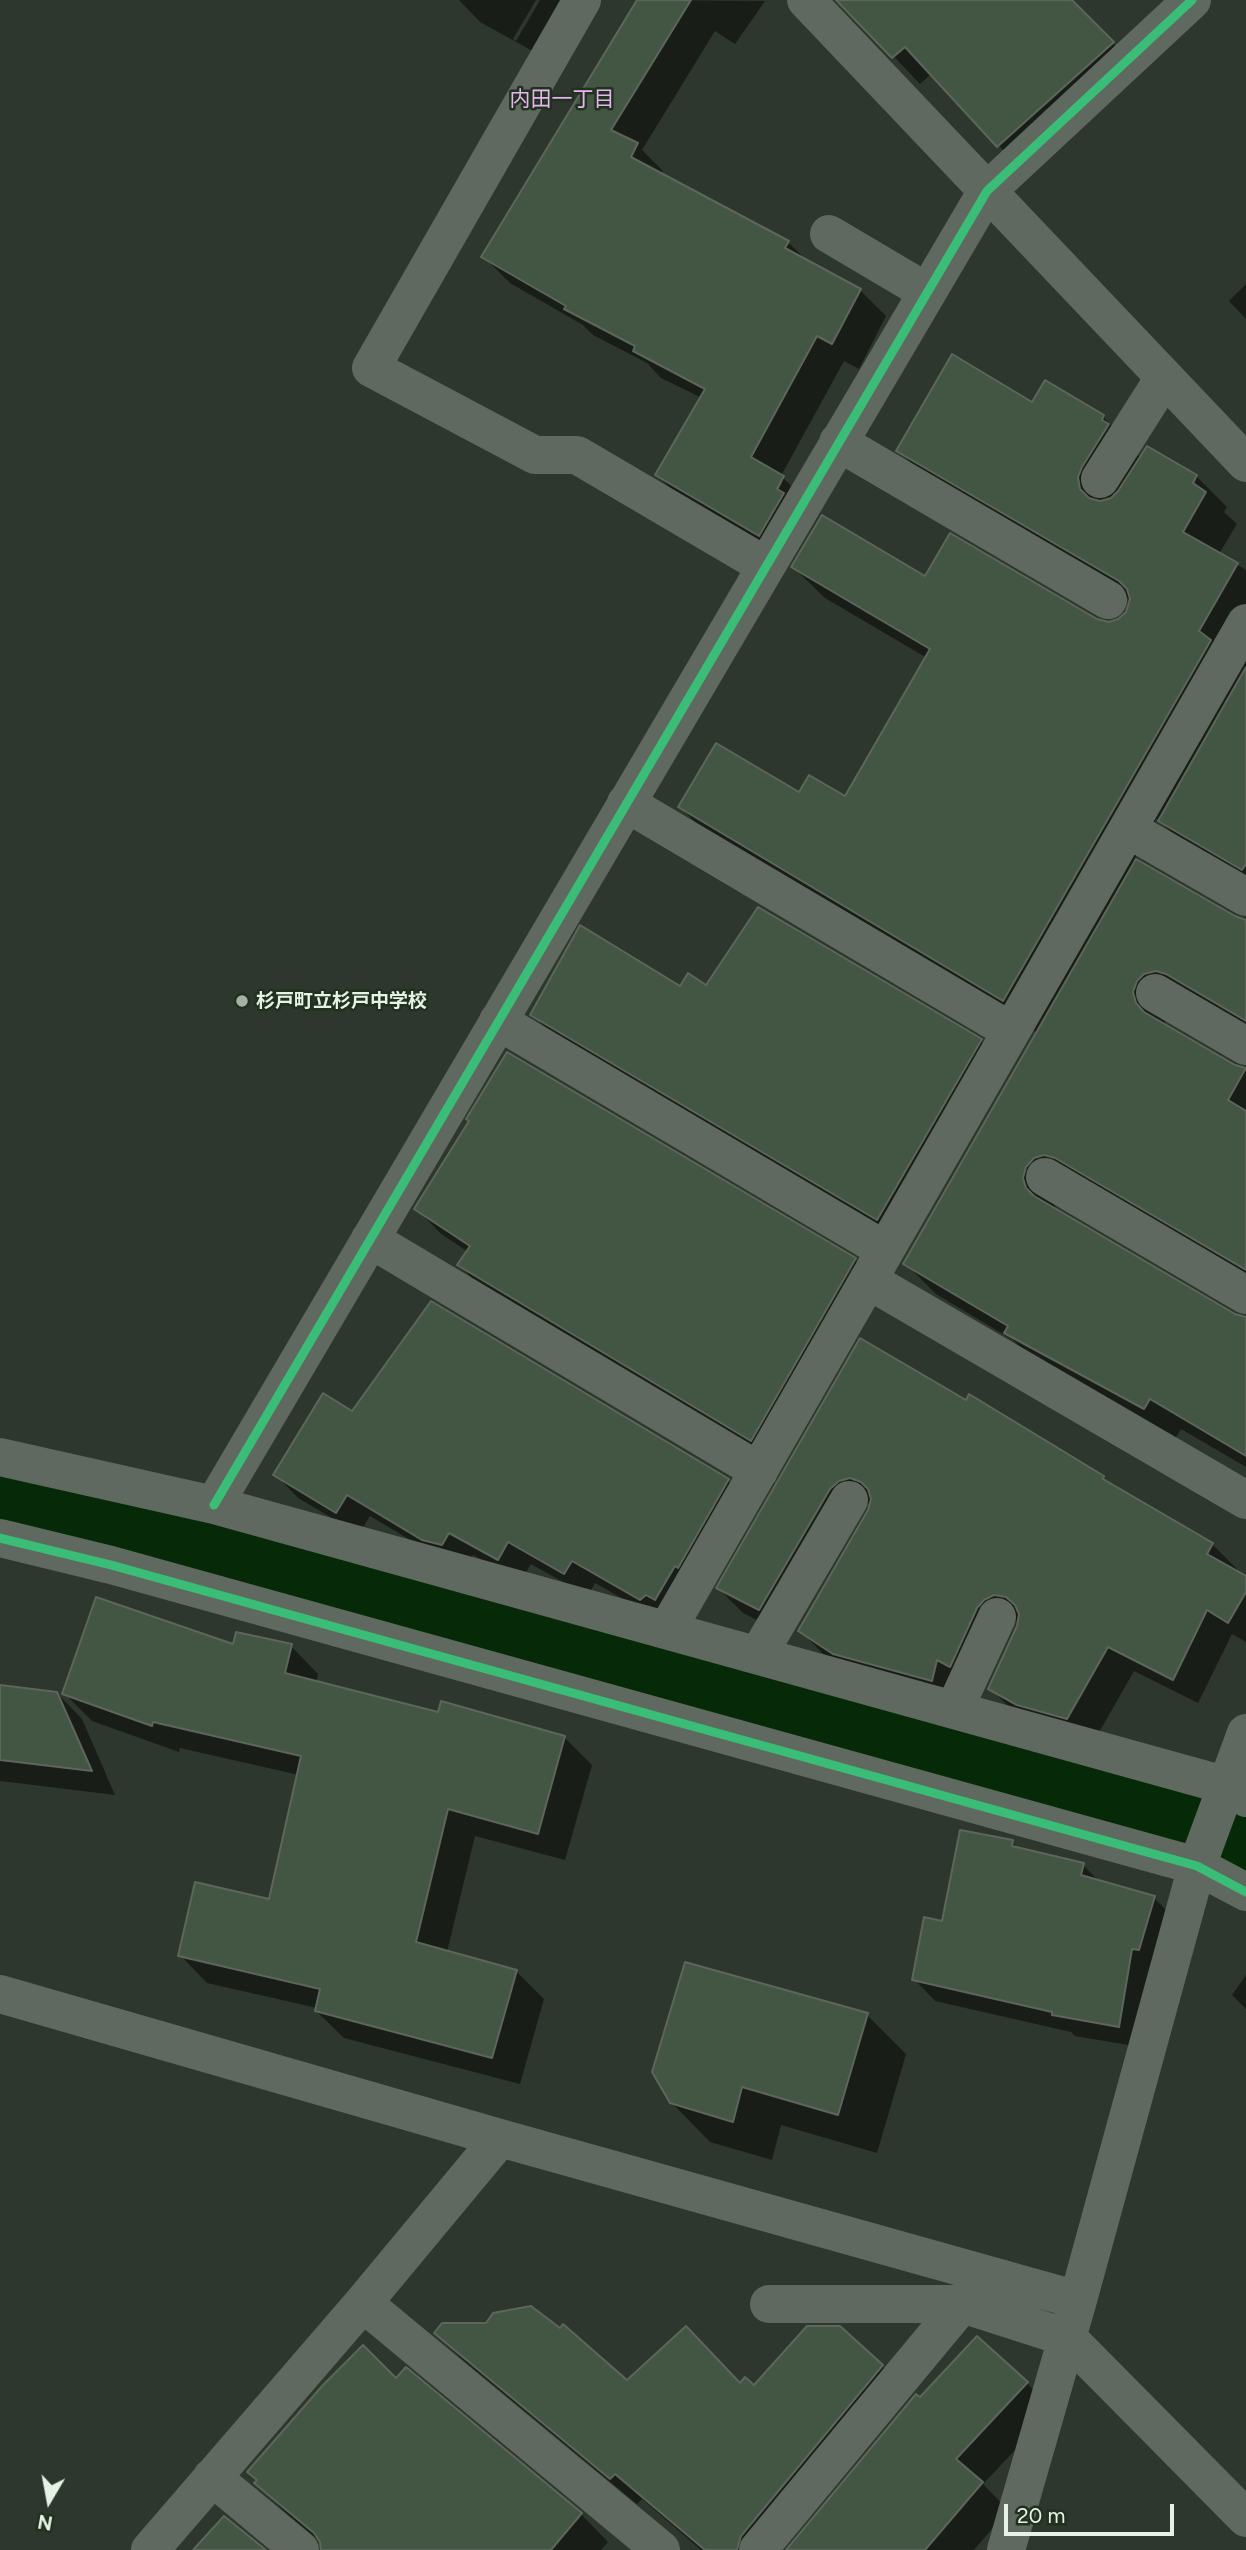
<!DOCTYPE html>
<html>
<head>
<meta charset="utf-8">
<style>
	body { margin:0 }
	#map { position:relative; width:1246px; height:2550px; overflow:hidden; background:#2e372d; font-family:Figtree,sans-serif }
	canvas { display:block }
	.north { position:absolute; left:14px; top:2466px; width:70px; height:70px; -webkit-text-stroke:5px #20311f; paint-order:stroke; rotate:190deg; font-size:19px; font-weight:700; line-height:28px; text-align:center; color:#e7f2e6 }
	.north::after { content:''; display:block; margin:auto; width:24px; height:32px; background:#e7f2e6; clip-path:polygon(50% 0,100% 100%,50% 72%,0 100%) }
	.scale { position:absolute; left:1004px; top:2504px; width:170px; height:32px; box-sizing:border-box; border:4px solid #e7f2e6; border-top:0; padding-left:9px; font-size:21px; line-height:24px; white-space:nowrap; color:#e7f2e6; -webkit-text-stroke:5px #20311f; paint-order:stroke }
</style>
</head>
<body>
<div id="map">
<canvas width="1246" height="2550"></canvas>
<div class="north">N</div>
<div class="scale">20 m</div>
</div>
<script>
const context = document.querySelector('canvas').getContext('2d');
context.lineJoin = 'round';
function paint(path, color) { context.fillStyle = color; context.fill(path, 'evenodd'); }
function stroke(path, color, width, dash) { context.strokeStyle = color; context.lineWidth = width; context.lineCap = dash ? 'butt' : 'round'; context.setLineDash(dash || []); context.stroke(path); }
function label(font, color, halo, rows, align = 'center') {
  context.font = font + ' Figtree,"Noto Sans JP",sans-serif'; context.lineWidth = 5; context.setLineDash([]); context.textBaseline = 'middle'; context.strokeStyle = halo; context.fillStyle = color; for (const [text, x, y, turn = 0] of rows) {
    context.save(); context.translate(x, y); context.rotate((+turn || 0) * Math.PI / 180); context.textAlign = isNaN(turn) ? turn : align; if (halo) context.strokeText(text, 0, 0); context.fillText(text, 0, 0); context.restore();
  }
}
paint(new Path2D(`
	M459,0h77l-23,39 3,2 24,-41h36l-29,59 -67,-37z
	M639,0l126,1 -30,43 -20,-13 -73,119 21,21 -2,4 127,67 20,20 52,28 26,26 -27,53 -15,-8 -63,115 29,28 -24,57 -103,-60 -26,-26 45,-77 -41,-20 -14,-15 -54,-28 -10,-10 -73,-42 -27,-27zM778,483h4l-8,15z
	M840,0h230l69,70 -114,103 -94,-99 -11,10z
	M1246,284v35l-17,-18z
	M1045,383l58,34 32,31 -2,2 8,8 55,18 31,31 -3,5 13,12 -18,30 27,16v314l-55,-32 -34,-34 -23,42 101,58 11,2v112l-79,-18 -3,11 70,42 12,2v212l-189,-83 -3,12 180,105 12,3v149l-65,-38 -6,10 -137,-75 -25,-24 -77,-46 -31,-31 133,-230 -327,-195 -31,-31 120,-13 45,4 82,-140 -102,-60 -32,-31 132,11 184,46 10,-3 9,-8 3,-13 -201,-118 -32,-32 135,-46z
	M707,987l273,53 25,25 -102,178 -346,-204 -25,-25 148,-25z
	M416,1208l439,51 24,25 -103,180 -293,-175 -24,-24 9,-13 -28,-19z
	M861,1341l242,137 9,8 100,58 25,25 -2,3 11,6v64l-14,-8 -34,69 -64,-32 -41,72 -78,-30 -25,-25 30,-68 -11,4 -52,81 -132,-49 -25,-26 72,-127 -8,2 -80,129 -41,-21 -25,-25z
	M352,1413l376,67 23,23 -87,119 -69,-39 -7,13 -57,-32 -10,17 -48,-26 -8,12 -18,-5 -77,-46 -11,18 -61,-36 -22,-23z
	M234,1646h57l27,28 -2,9 124,31 124,23 28,28 -27,95 -90,-24 -28,116 69,19 28,28 -24,85 -176,-46 -28,-27 1,-3 -110,-25 -27,-28 90,-53 29,-127 -119,-27 -1,4 -87,-31 -28,-28z
	M0,1687l57,6 25,26 33,76 -115,-14z
	M1012,1842l8,8 63,15 17,17 54,16 21,21 -35,128 -65,-11 -4,-4 -136,-31 -21,-22 30,-56z
	M1246,1975v34l-14,-14z
	M867,2015l39,39 -29,99 -96,-28 -9,35 -62,-18 -39,-40z
	M436,2333l191,50 114,1 14,4 127,-22 27,26 -131,158h-77l-59,-51 -5,5 -175,-145z
	M396,2381l185,133 27,28 -7,8h-278l-1,-7 -38,-32 -27,-28z
	M1027,2383l26,27 -70,74 25,26 -34,40h-185l132,-150z`), '#0007');
stroke(new Path2D(`
	M0,1497l138,31 1108,319`), '#062907', 102);
const building = new Path2D(`
	M637,0h54l-80,130 27,13 -7,14 158,84 -4,7 76,41 -29,55 -15,-8 -66,121 33,19 -7,13 7,4 -25,43 -104,-61 50,-86 -72,-38 2,-5 -71,-37 2,-3 -85,-49z
	M836,0h236l42,42 -117,105 -92,-100 -13,11z
	M952,354l80,48 13,-22 59,35 -2,5 7,4 -27,43 -4,10 2,12 9,9 11,3 11,-3 7,-7 29,-45 50,29 -4,8 13,9 -23,40 55,31 -39,68 12,9 -208,361 -325,-194 38,-64 83,49 10,-17 36,21 85,-147 -139,-82 31,-52 103,61 25,-43 147,86 12,3 9,-3 8,-7 4,-13 -3,-10 -8,-8 -223,-130z
	M1246,667v197l-4,6 -84,-49z
	M1136,859l99,57 11,4v101l-80,-47 -10,-3 -12,3 -7,7 -4,11 3,11 8,9 91,53 11,3 -18,32 18,11v159l-191,-112 -11,-3 -10,3 -8,9 -3,11 3,10 8,8 201,118 11,3v139l-96,-57 -6,10 -140,-76 4,-7 -105,-62z
	M758,907l224,132 -105,181 -347,-205 50,-90 100,61 8,-13 18,12z
	M507,1052l349,206 -105,183 -294,-176 13,-19 -56,-37 55,-88 -3,-2z
	M431,1301l298,178 -51,89 -3,-2 -20,34 -9,-5 -6,5 -68,-39 -8,13 -56,-32 -10,18 -49,-27 -7,12 -20,-5 -75,-45 -11,18 -63,-38 50,-82 29,18z
	M860,1338l106,62 3,-6 135,82 -1,3 110,64 -6,11 39,22v16l-18,31 -21,-13 -34,70 -65,-33 -41,72 -50,-14 -29,-16 29,-63 2,-12 -4,-9 -9,-8 -12,-2 -10,5 -7,8 -27,59 -13,-7 -5,21 -99,-27 -35,-23 70,-121 3,-11 -3,-10 -7,-7 -11,-4 -11,3 -9,8 -71,121 -43,-22z
	M96,1597l137,47 3,-12 56,12 -7,29 153,39 3,-11 124,35 -27,98 -90,-25 -32,133 101,28 -25,88 -177,-47 5,-22 -142,-33 17,-74 74,17 32,-143 -148,-34 -1,4 -90,-32z
	M0,1685l57,7 35,79 -92,-11z
	M960,1830l53,10 -1,6 72,17 -3,12 74,21 -16,54 -7,-1 -13,78 -67,-12v-3l-140,-32 12,-63 18,4z
	M685,1962l183,51 -30,102 -96,-28 -9,35 -63,-19 -18,-31z
	M531,2306l29,22 3,-4 64,56 59,-54 54,57 5,-6 9,8 53,-59h33l43,39 -142,171 -4,14h-32l-90,-76 -5,5 -176,-146 8,-10h44l7,-10z
	M977,2336l51,46 -72,77 27,23 -58,68h-139l130,-156 4,3z
	M363,2345l33,33 10,-11 176,146 -31,37h-230l-1,-8 -6,-9 -60,-50 3,-3 -10,-8 76,-87z
	M224,2516l42,34h-73z`);
paint(building, '#435643');
stroke(building, '#5d655c', 2);
stroke(new Path2D(`
	M582,0l-211,368 164,87h42l189,111
	M806,0l440,463
	M829,234l98,58
	M838,442l270,158
	M1100,479l64,-101
	M626,803l385,228
	M1128,829l118,68
	M1155,993l91,53
	M498,1021l387,229
	M1045,1177l201,118
	M370,1239l389,232
	M868,1280l378,220
	M0,1457l214,48 1014,281 18,12
	M214,1505l773,-1314 205,-191
	M0,1538l111,27 1086,301 49,26
	M667,1630l579,-1007
	M758,1655l91,-155
	M954,1710l43,-93
	M0,1994l500,144 578,162
	M363,2303l298,247
	M769,2304h193l106,34 178,180
	M212,2477l88,73
	M150,2550l213,-247 137,-165
	M758,2550l204,-246
	M1006,2550l72,-250 119,-434 49,-133`), '#5f695f', 38);
stroke(new Path2D(`
	M214,1505l773,-1314 205,-191
	M0,1538l111,27 1086,301 49,26`), '#3abd76', 9);
for (const [x, y, r, color] of [
	[242,1001,7,"#a6b1a5"]
]) { const dot = new Path2D(); dot.arc(x, y, r, 0, 2 * Math.PI); context.fillStyle = color; context.fill(dot); stroke(dot, '#20311f', 2.5); }
label('bold 19px', '#e7f2e6', '#20311f', [
	["杉戸町立杉戸中学校",256,1001]
], 'left');
label('21px', '#e9b4f0', '#20311f', [
	["内田一丁目",562,100]
]);
</script>
</body>
</html>
